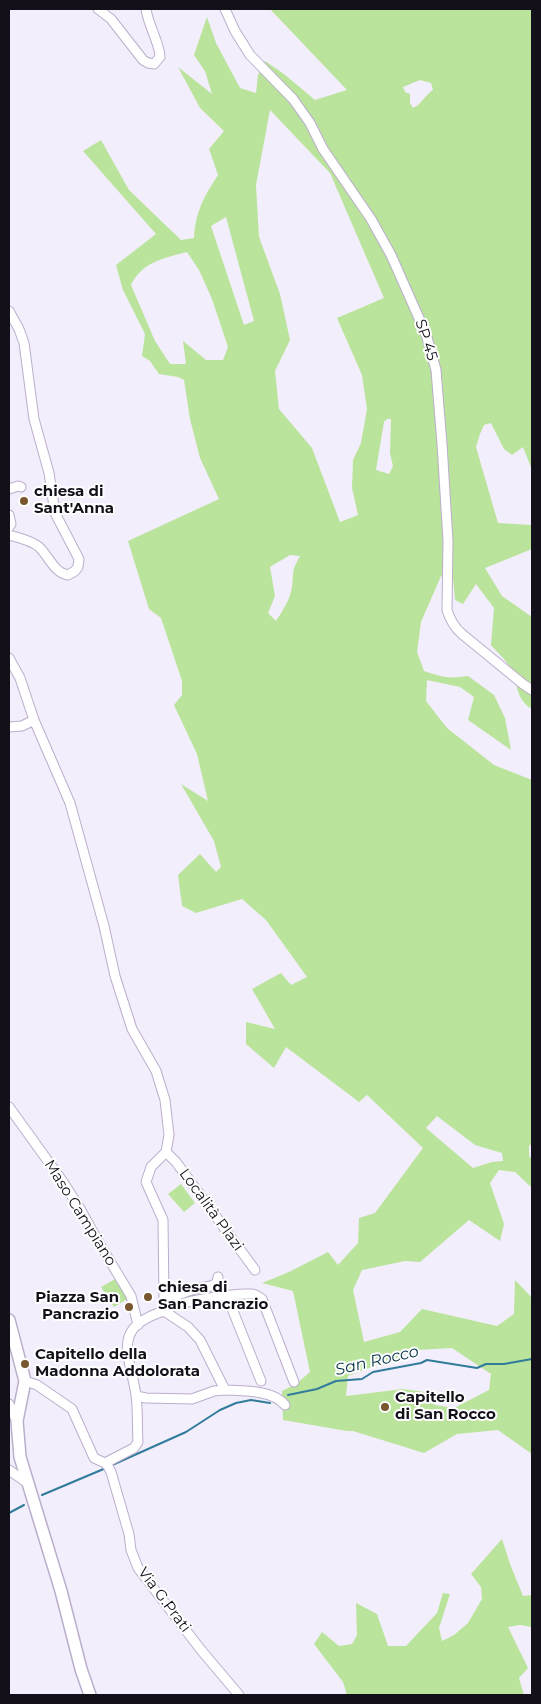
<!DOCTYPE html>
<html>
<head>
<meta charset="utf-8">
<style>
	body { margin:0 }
	#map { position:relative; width:541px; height:1704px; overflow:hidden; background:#f3eefb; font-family:Montserrat,sans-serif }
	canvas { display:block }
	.frame { position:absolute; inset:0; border:10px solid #14101a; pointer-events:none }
</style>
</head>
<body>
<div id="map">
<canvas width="541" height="1704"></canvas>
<div class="frame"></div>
</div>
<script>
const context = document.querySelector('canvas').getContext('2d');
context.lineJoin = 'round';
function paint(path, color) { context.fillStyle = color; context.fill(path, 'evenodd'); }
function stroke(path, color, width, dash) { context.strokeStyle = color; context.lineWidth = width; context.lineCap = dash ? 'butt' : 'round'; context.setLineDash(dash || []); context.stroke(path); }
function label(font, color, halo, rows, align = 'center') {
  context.font = font + ' Montserrat,sans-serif'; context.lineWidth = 4; context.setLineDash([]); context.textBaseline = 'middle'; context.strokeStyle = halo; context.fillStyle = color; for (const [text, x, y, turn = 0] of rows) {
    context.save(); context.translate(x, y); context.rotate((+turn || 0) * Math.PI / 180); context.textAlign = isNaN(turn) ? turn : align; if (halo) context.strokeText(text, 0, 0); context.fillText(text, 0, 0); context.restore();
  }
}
paint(new Path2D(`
	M270,9h262v461l-9,-23 -11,8 -8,-6 -13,-26 -7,2 -4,9 -4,13 22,76 34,2v24l-47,19 17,28 30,21v92c-18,-11 -13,-26 -22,-42 -5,-8 -13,-15 -19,-22l3,-37 -18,-24 -13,20 -8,-4 -3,-33 -11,9 -20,46 -4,30 7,19c17,6 26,8 44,5l26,19 11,23 6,32 -43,-30 6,-23 -14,-10 -33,-7 -1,21 21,27 47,37 38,15v363l-3,3v10l3,3v29l-17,-16 -16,-2 -9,13 14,41 -4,17 -31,-21 -49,42 -15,-1 -43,9 -9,20 11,52 36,-10 22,-23 75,17 17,-12 1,-34 17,18v156l-34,-24 -41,4 -33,19 -71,-22h-6l-64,-11 -1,-29 14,-7 14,-12 -17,-81 -31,-8 27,-11 39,-20 10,13 20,-22 1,-25 16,-5 48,-65 -56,-53 -8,7 -73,-55 -12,21 -28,-24v-22l29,7 -23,-40 29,-16 10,12 16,-8 -41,-57 -24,-21 -46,14 -14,-7 -4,-31 22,-21 16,18 5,-5 -7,-26 -33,-57 27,17 -11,-47 -23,-49 8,-10v-14l-21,-63 -12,-9 -21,-68 91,-42 -19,-41 -10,-39 -6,-39 -6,-3 -19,-3 -9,-13 -8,-5 3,-22 -22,-44 -7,-25 40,-31 -73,-83 18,-11 28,50 52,50 13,-2c1,-25 10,-42 24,-63l-9,-26 15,-18 -24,-23 -22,-41 34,27 -7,-23 -11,-16 13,-38 9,26 24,45 16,5 2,-18 7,-14 19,13 31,26 32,-10zM420,80l11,3 2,7c-8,5 -12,15 -20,18l-3,-5v-9l-5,-2 -2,-5zM270,110l60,63 54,125 -47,20 25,57 5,34 -6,34 -8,17 -1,28 6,27 -18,7 -28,-74 -33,-39 -4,-38 15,-31 -10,-46 -21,-57 -3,-52zM226,217l28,104 -10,4 -33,-99zM187,252l12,18 13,29 16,48 -5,13h-17l-23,-19 3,23h-16l-15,-23 -24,-56c11,-23 33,-27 56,-33zM387,419h4l-1,34 3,13 -4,8 -13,-4 8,-48zM290,555l10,1c-9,16 -6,15 -8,31 -2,13 -9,23 -16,34l-8,-8 7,-17 -5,-29zM437,1116l38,29 27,8 1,8 -11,1 -19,6 -47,-40zM452,1348l39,26 -2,16 -35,18 -19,-3 -10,-13 -22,-3 -57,7 2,-20 69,-26z
	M181,1184l14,19 -11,9 -16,-18z
	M117,1278l12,20 -15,9 -13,-20z
	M502,1539l8,25 13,32 9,-1v32l-12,-2 -12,2 20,41 -9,10 5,17h-177l-4,-13 -29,-38 8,-12 17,14 13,-2 5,-9 -1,-32 21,11 11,32h18l31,-33 6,-20 7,1 -11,34 3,13 12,-6 14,-12 14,-24 -1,-12 -10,-13z`), '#bae39c');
stroke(new Path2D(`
	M288,1395l29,-6 19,-8 26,-2 11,-7 48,-9 6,-3 50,8 9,-4h18l28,-5
	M110,1466l76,-34 34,-22 16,-7 15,-3 19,3
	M42,1495l64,-27
	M9,1513l15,-8`), '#317b9b', 2);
const minor = new Path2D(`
	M98,9l13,10 32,41 5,3 6,1 6,-7c0,-13 -12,-32 -14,-48
	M225,9l10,22 15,24 43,44 17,24 13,26 48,70 20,36 35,79 10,36 6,74 6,97 -1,69c3,10 7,17 15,24l61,50 9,6
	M9,311l10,18 5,14 10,76 15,54 6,40 24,46 -1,8 -3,4 -7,4c-14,-2 -19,-19 -29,-28 -8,-7 -20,-9 -30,-12
	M9,489l9,-3 3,1
	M9,515l2,9 -2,3
	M9,658l11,20 14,42 36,83 34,123 11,50 17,53 24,42 9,29 4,35 -3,17 -15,15 -5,15 17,38 1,80
	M9,727l13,-1 12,-6
	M9,1107l54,75 16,25 20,36 32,53 7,29
	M166,1152l10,10 79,108
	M227,1296l34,85
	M164,1304v-4l30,-11 17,-3 6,-3 1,-6
	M164,1311c13,-10 70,-18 88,-17 3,0 7,3 10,5l32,83
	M25,1381l12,4 35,24 22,49 11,5 29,-15 4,-6c-1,-15 0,-32 -2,-47 -6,-40 -26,-67 28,-84l24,16 12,13 25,50 -11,1 -22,8 -46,-1 -10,-2
	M225,1390c19,1 48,0 60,15
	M9,1404l8,17
	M105,1463l3,3 3,6 18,62 2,16 7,18 63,82 38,45
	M9,1470l17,12`);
const major = new Path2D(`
	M9,1320l16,61 -8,40 3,36 41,134 20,78 9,26`);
stroke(minor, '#bbaecc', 11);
stroke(major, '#bbaecc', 14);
stroke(minor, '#fff', 9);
stroke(major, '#fff', 11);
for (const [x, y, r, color] of [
	[24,501,5,"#78562e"],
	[148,1297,5,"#78562e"],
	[129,1307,5,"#78562e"],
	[25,1364,5,"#78562e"],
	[385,1407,5,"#78562e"]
]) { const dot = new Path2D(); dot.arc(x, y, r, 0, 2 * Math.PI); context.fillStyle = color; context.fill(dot); stroke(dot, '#fefefe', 2); }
label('15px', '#14101a', '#fefefe', [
	["SP 45",426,340,72],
	["Località Plazi",211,1210,54],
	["Maso Campiano",80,1213,58],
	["Via G.Prati",164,1600,53]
]);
label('bold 15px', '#14101a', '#fefefe', [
	["chiesa di",34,492],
	["Sant'Anna",34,509],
	["chiesa di",158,1288],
	["San Pancrazio",158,1305],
	["Piazza San",119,1298,"right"],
	["Pancrazio",119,1315,"right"],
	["Capitello della",35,1355],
	["Madonna Addolorata",35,1372],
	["Capitello",395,1398],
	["di San Rocco",395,1415]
], 'left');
label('italic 16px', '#003142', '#fefefe', [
	["San Rocco",377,1361,-13]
]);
</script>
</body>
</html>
